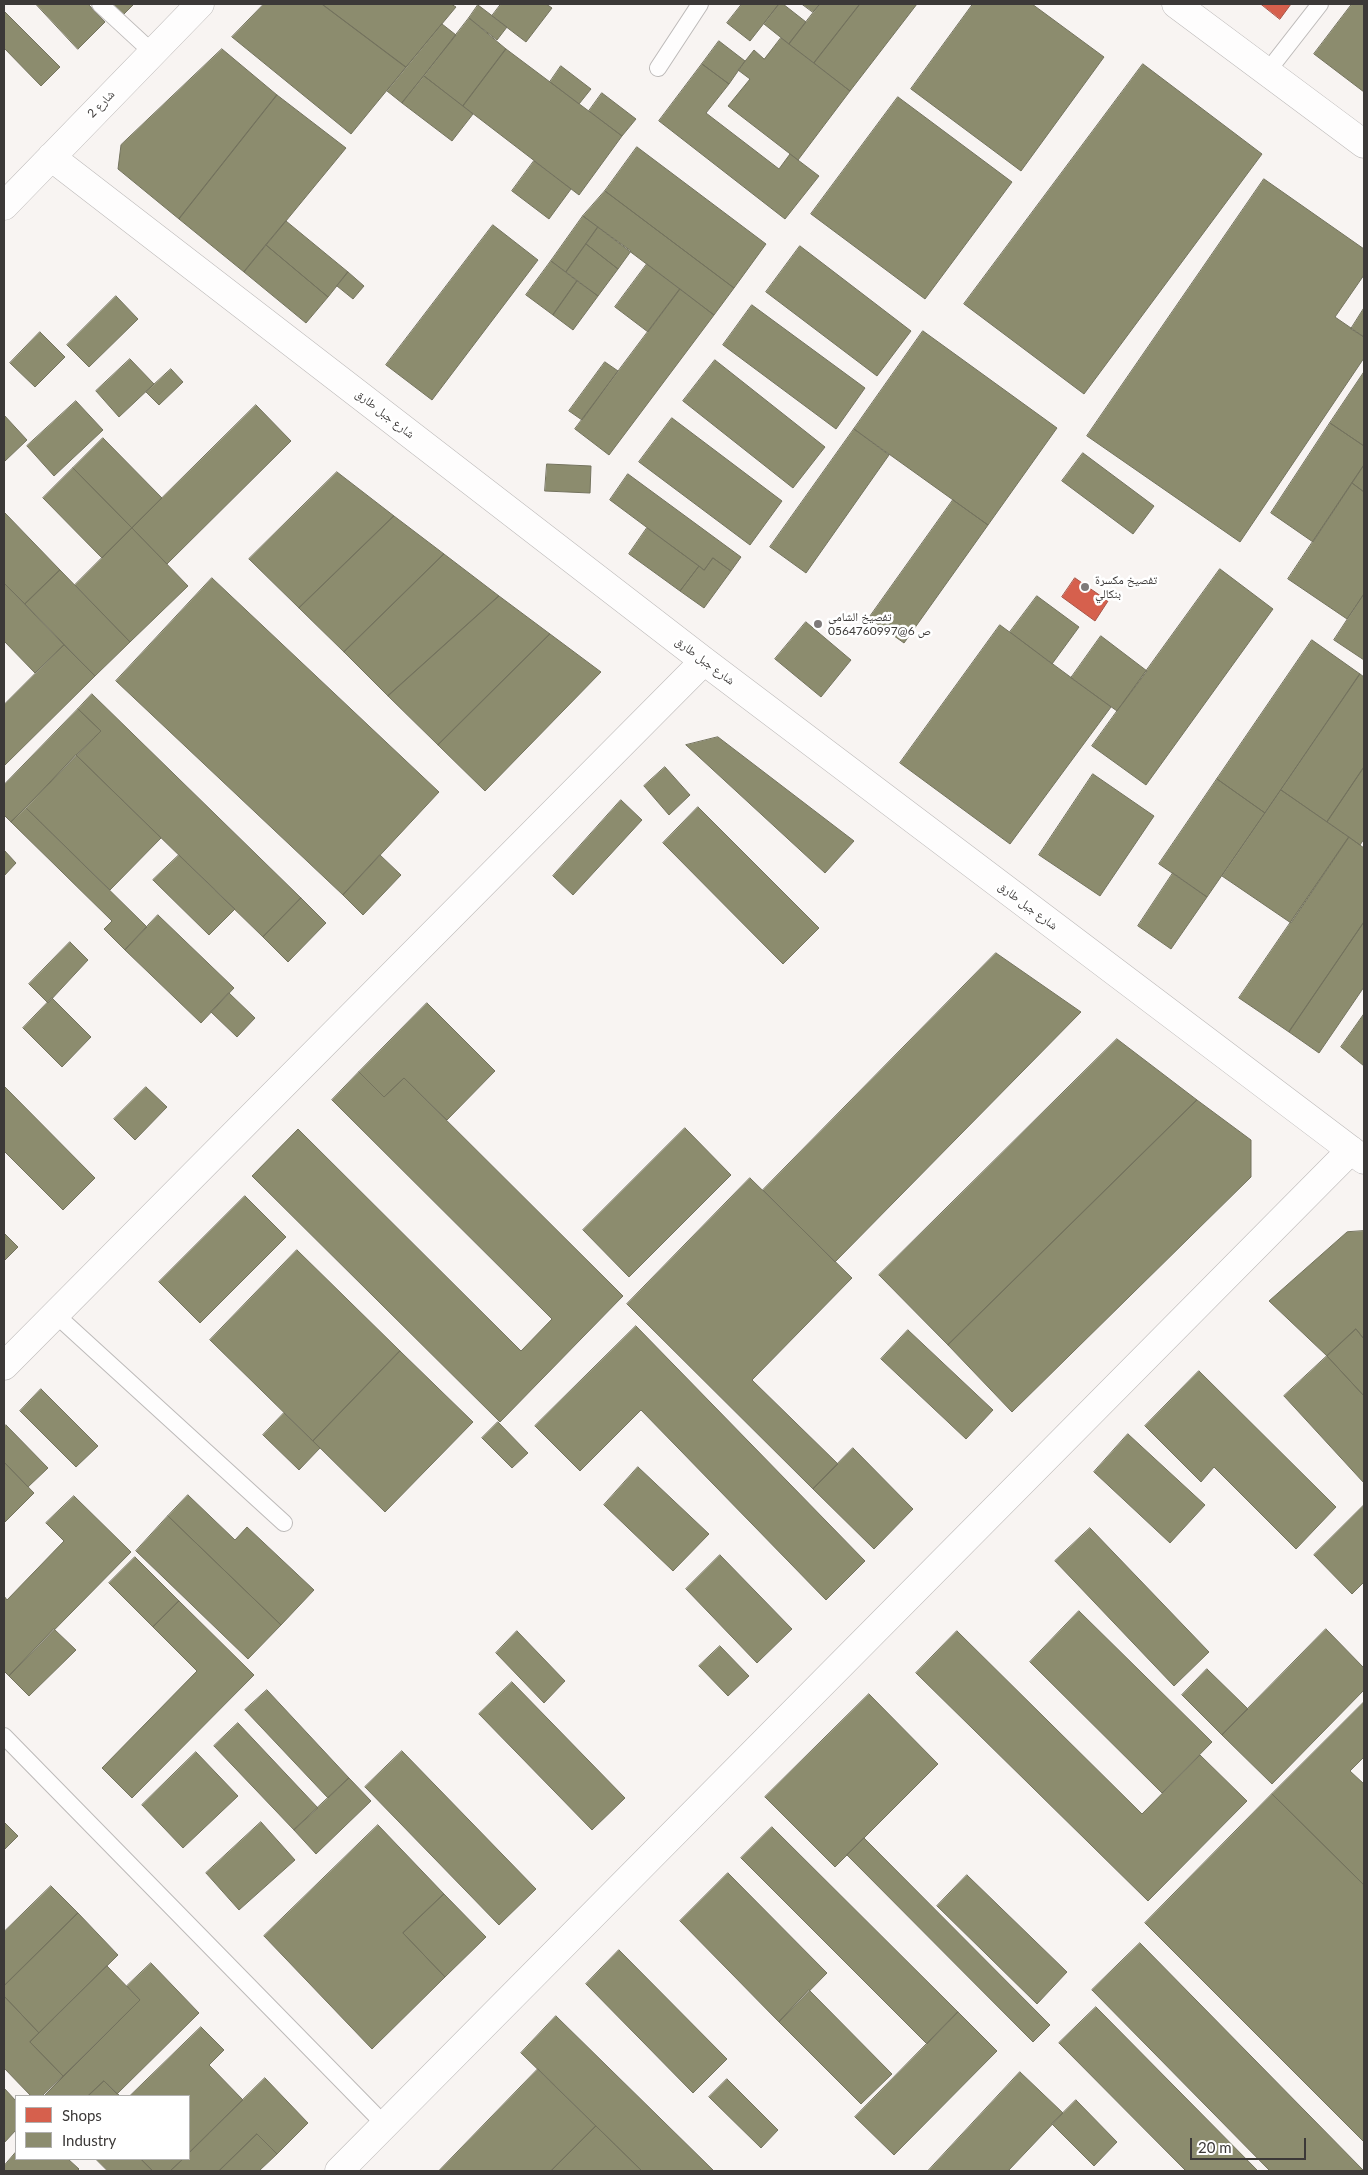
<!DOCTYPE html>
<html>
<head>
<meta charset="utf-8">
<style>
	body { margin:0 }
	#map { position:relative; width:1368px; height:2175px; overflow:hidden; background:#f8f4f2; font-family:Lato,sans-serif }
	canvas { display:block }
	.frame { position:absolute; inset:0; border:5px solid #3c3938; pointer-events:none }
	.legend { position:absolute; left:15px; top:2095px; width:175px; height:65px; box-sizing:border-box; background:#fff; border:1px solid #b1b0af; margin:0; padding:6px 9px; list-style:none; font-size:15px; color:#3c3938 }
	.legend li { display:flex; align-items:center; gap:10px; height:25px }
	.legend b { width:25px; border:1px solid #b1b0af }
	.scale { position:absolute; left:1190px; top:2138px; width:116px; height:22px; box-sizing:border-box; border:2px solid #3c3938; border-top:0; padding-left:6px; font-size:15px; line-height:18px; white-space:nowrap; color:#3c3938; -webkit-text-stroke:4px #fff; paint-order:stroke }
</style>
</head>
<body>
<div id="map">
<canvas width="1368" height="2175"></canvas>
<div class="frame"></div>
<ul class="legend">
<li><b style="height:14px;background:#d6604d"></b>Shops</li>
<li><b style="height:14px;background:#8c8c6e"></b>Industry</li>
</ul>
<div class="scale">20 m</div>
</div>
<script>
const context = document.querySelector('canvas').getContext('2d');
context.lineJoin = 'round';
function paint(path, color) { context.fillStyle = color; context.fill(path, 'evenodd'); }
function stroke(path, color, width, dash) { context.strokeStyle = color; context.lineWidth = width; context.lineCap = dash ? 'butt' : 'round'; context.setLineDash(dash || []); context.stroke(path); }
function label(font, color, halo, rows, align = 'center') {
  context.font = font + ' Lato,"Noto Naskh Arabic",sans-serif'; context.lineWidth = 5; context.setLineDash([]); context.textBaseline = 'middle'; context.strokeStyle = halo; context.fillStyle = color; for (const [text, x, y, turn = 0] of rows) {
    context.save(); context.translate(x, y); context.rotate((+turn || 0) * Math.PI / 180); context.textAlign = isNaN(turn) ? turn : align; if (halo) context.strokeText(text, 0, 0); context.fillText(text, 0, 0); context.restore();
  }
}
const shops = new Path2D(`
	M1261,4h30l-11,15z
	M1075,578l33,23 -13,20 -33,-24z`);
paint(shops, '#d6604d');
stroke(shops, '#a85447', 1);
const industry = new Path2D(`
	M36,4h52l17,18 -27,27z
	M103,4h31l-15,15z
	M264,4h58l84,63 -55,67 -119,-97z
	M322,4h129l5,3 -50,60z
	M501,4h45l6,4 -26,34 -34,-26z
	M742,4h37l-29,37 -23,-18z
	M779,4h4l23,18 -17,22 -25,-20z
	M802,4h18l-7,8z
	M820,4h40l-46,59 -25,-19z
	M860,4h57l-67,87 -36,-28z
	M973,4h59l72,53 -83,114 -110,-82z
	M1352,4h12v88l-50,-38z
	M478,5l29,22 -10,13 -28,-22z
	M4,11l56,56 -19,19 -37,-38z
	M469,18l37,31 -43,57 -39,-30z
	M442,24l14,11 -54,68 -15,-12z
	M781,38l69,53 -52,69 -70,-54 22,-27 -12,-9 16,-20 10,9z
	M719,41l26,20 -16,23 -27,-20z
	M222,49l55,46 -98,124 -61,-50 3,-24z
	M506,49l116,87 -43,59 -116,-89z
	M702,64l27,20 -23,29 73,56 11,-15 29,22 -34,43 -126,-98z
	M1143,64l119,90 -178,240 -120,-90z
	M561,66l30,23 -12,15 -29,-22z
	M424,76l49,38 -21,27 -50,-38z
	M602,93l34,26 -14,17 -33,-25z
	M277,95l69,53 -102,124 -65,-53z
	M898,97l114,85 -87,117 -114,-85z
	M637,147l129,97 -32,44 -129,-97z
	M534,161l37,28 -22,30 -37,-28z
	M1264,179l100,70v26l-29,42 29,20v21l-124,184 -153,-106z
	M605,191l129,97 -20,27 -131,-99z
	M583,216l15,11 -32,45 -15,-11z
	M286,221l62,51 -20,25 -62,-52z
	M493,225l45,35 -106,140 -46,-35z
	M598,227l33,24 -13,18 -32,-25z
	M586,244l32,25 -20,27 -32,-24z
	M266,245l62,52 -22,26 -62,-51z
	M800,246l111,85 -34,45 -111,-84z
	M551,261l26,20 -24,34 -27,-20z
	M647,264l33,25 -32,43 -33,-25z
	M348,272l16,14 -11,13 -16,-13z
	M577,281l21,15 -25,34 -20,-15z
	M680,289l34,26 -105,140 -34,-26z
	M116,296l22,23 -49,48 -22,-22z
	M752,305l113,83 -29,41 -113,-84z
	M1364,308v29l-13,-8z
	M923,331l134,97 -69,97 -134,-96z
	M40,332l25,25 -30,30 -25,-24z
	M130,359l24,25 -35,33 -23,-26z
	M715,360l110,87 -32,41 -110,-87z
	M605,362l13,9 -36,49 -13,-9z
	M171,369l12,13 -24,23 -13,-13z
	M1364,372v74l-34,-23z
	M76,401l27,29 -49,46 -27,-30z
	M256,405l35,36 -124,123 -35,-36z
	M4,415l23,25 -23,22z
	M672,418l110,83 -32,44 -111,-83z
	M1330,423l34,23v19l-51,77 -42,-29z
	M854,429l35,26 -83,118 -36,-26z
	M103,438l59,60 -30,30 -59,-60z
	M1083,453l71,53 -21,28 -71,-53z
	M547,464l44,2 -1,27 -45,-2z
	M1364,465v27l-12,-9z
	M73,468l59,60 -30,30 -59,-60z
	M337,472l57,44 -95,92 -50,-49z
	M628,474l113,83 -10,14 -18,-13 -9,12 -94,-70z
	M1352,483l12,9v102l-17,25 -59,-40z
	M953,500l35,25 -84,118 -35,-25z
	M4,512l56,58 -35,34 -21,-21z
	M394,516l50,38 -100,98 -45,-44z
	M132,528l56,58 -58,56 -55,-57z
	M647,528l52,38 -19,25 -51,-37z
	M444,554l55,42 -111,100 -44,-44z
	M713,558l18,13 -27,37 -24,-17 19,-25 5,4z
	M1220,569l53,40 -127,176 -54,-39z
	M60,570l70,72 -35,34 -70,-72z
	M212,578l227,214 -96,103 -227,-214z
	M4,583l60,62 -29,28 -31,-32z
	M1364,594v66l-30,-20z
	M499,596l51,38 -112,111 -50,-49z
	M1037,596l42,31 -27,37 -42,-32z
	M806,622l45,38 -30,37 -46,-38z
	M1000,625l111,82 -101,137 -110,-81z
	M550,634l51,38 -116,119 -47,-46z
	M1101,636l46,35 -30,40 -46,-33z
	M1312,640l48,34 -95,139 -48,-34z
	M64,645l31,31 -91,90v-61z
	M1360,674l4,3v90l-37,55 -46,-32z
	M92,694l209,204 -38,39 -187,-182 25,-24 -23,-22z
	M78,709l23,22 -90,91 -7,-7v-30z
	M718,737l136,104 -29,32 -139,-128z
	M76,755l85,83 -51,52 -84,-82z
	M665,767l25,28 -21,20 -25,-29z
	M1364,767v72l-4,6 -33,-23z
	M1093,774l61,42 -54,80 -61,-41z
	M1217,779l48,34 -58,84 -48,-33z
	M1281,790l68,47 -58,86 -69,-47z
	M621,800l21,20 -69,75 -20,-19z
	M698,807l121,121 -36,36 -120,-121z
	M26,808l121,119 -22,23 -21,-21 8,-8 -101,-99z
	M1349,837l15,11v74l-75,110 -50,-34z
	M4,850l12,13 -12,13z
	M179,855l56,54 -26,26 -56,-55z
	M380,855l21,20 -38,40 -20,-20z
	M1173,873l34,24 -36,52 -33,-23z
	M301,898l25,25 -38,39 -25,-25z
	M158,915l76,73 -33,35 -76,-73z
	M1364,922v65l-45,66 -30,-21z
	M70,942l18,18 -40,43 -19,-19z
	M996,953l85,59 -246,250 -72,-72z
	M229,993l26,25 -18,19 -26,-25z
	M52,998l39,39 -29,30 -39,-39z
	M427,1003l68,68 -48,49 -43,-42 -20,19 -25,-25z
	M1364,1014v52l-23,-19z
	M1117,1039l80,61 -249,245 -69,-70z
	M359,1072l25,25 20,-19 219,218 -123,126 -248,-246 46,-47 223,222 31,-32 -220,-219z
	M4,1086l91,92 -32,32 -59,-59z
	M146,1087l21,20 -32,33 -21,-21z
	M1197,1100l54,40v37l-239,235 -64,-67z
	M685,1128l46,47 -102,102 -46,-47z
	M750,1178l102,100 -100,102 86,84 -25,25 -186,-185z
	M245,1196l41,41 -86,86 -41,-41z
	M1364,1231v108l-8,-10 -29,27 -58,-55 78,-69z
	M4,1233l14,14 -14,14z
	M297,1250l103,101 -87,90 -103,-101z
	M636,1326l229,235 -39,39 -185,-190 -61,61 -45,-45z
	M1356,1329l8,10v57l-37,-40z
	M908,1330l85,80 -27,29 -85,-80z
	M400,1351l73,71 -88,90 -72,-71z
	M1327,1356l37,40v87l-80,-87z
	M1199,1371l137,136 -40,42 -82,-82 -13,15 -56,-56z
	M41,1389l57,57 -22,21 -56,-56z
	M284,1413l36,35 -21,22 -36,-35z
	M498,1422l30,31 -16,15 -30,-30z
	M6,1425l42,43 -20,19 -24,-25v-35z
	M1128,1434l77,71 -35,38 -76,-71z
	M853,1448l60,61 -39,40 -61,-60z
	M4,1462l30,31 -30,30z
	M638,1467l71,67 -36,37 -69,-66z
	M188,1495l47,45 12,-13 67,63 -33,35 -113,-109z
	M74,1496l57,56 -122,124 -5,-5v-75l3,4 57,-59 -18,-18z
	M1364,1505v77l-12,12 -38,-39z
	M168,1516l113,109 -33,34 -112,-108z
	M1090,1528l119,124 -35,34 -119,-125z
	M720,1555l72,74 -35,34 -71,-74z
	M135,1557l44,44 -26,26 -44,-44z
	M179,1601l75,74 -122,123 -30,-30 95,-97 -44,-44z
	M1079,1611l133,131 -50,51 -132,-131z
	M54,1629l22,21 -47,46 -20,-20z
	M1326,1629l38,39v22l-92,94 -50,-49z
	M517,1631l48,50 -21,22 -48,-50z
	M957,1631l185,183 58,-59 47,46 -99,100 -232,-228z
	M720,1646l29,30 -21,20 -29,-30z
	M1207,1669l41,40 -26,26 -40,-40z
	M512,1682l113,116 -33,32 -113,-116z
	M267,1690l82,88 -21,20 -83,-88z
	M869,1694l69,70 -103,103 -70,-70z
	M1364,1702v55l-14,14 14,13v101l-92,-91z
	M238,1723l80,85 -24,22 -80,-84z
	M402,1751l134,138 -37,36 -134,-138z
	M196,1752l42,44 -55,52 -41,-43z
	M349,1778l22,23 -55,53 -22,-24z
	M1272,1794l92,91v257l-219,-219z
	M4,1822l14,14 -14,14z
	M261,1822l34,38 -56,50 -33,-37z
	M378,1825l66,69 -41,39 42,44 -73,72 -108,-113z
	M772,1827l186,185 -31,32 -186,-186z
	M864,1838l186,187 -17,17 -186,-187z
	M728,1873l99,100 -48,49 -99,-101z
	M967,1875l100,97 -30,32 -100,-98z
	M51,1886l27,27 -74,73v-54z
	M444,1894l42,43 -41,40 -42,-44z
	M78,1913l40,42 -79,78 -35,-37v-10z
	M1140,1943l223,227 -1,1h-92l-178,-181z
	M619,1950l108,109 -34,34 -107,-109z
	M151,1963l48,50 -82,81 -13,-13 -16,15h-44l96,-96 -13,-14z
	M107,1966l33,34 -77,76 -33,-34z
	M809,1990l83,84 -31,30 -82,-82z
	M4,1996l35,37 -9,9 33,34 -21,20h-11l-27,-28z
	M1096,2007l162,164h-72l-127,-128z
	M958,2012l39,39 -103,104 -39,-38z
	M556,2016l158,155h-72l-121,-118z
	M201,2027l23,23 -15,15 34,35 -54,53v-57h-59z
	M538,2069l58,57 -45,45h-112z
	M1020,2072l43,41 -55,58h-78l-1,-1z
	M265,2078l43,45 -31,31 -20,-20 -38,37h-49l13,-12h6v-6z
	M727,2079l51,51 -17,18 -52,-51z
	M104,2081l16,15h-32z
	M4,2088l12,13v29l-12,13z
	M1076,2100l41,42 -23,24 -42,-42z
	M596,2126l46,45h-91z
	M257,2134l20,20 -18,17h-40z
	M16,2152v7h52l11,10 -2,2h-73v-5z
	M96,2159h45l12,12h-45z
	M141,2159h39l2,1 -12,11h-17z`);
paint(industry, '#8c8c6e');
stroke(industry, '#74735e', 1);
const lane = new Path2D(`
	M100,4l52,48
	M658,68l42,-64
	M1267,72l53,-68
	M55,1314l229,209
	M4,1736l381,389`);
const street = new Path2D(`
	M1176,4l188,140
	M51,157l653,504 660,499
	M4,206l196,-202
	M4,1366l700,-705
	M339,2171l1012,-1021`);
stroke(lane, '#bdbab9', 18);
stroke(street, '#bdbab9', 29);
stroke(lane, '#fefdfd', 16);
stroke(street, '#fefdfd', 28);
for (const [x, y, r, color] of [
	[1085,587,5,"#7e7a79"],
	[818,624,5,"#7e7a79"]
]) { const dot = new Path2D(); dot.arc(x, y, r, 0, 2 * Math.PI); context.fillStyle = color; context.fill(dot); stroke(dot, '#fff', 2); }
label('12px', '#3c3938', '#fff', [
	["شارع 2",101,104,-46],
	["شارع جبل طارق",385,414,38],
	["شارع جبل طارق",705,661,37],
	["شارع جبل طارق",1028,906,37]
]);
label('12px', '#3c3938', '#fff', [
	["تفصيخ مكسرة",1095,580],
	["بنكالي",1095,594],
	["تفصيخ الشامي",828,617],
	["ص 6@0564760997",828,631]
], 'left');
</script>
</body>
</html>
